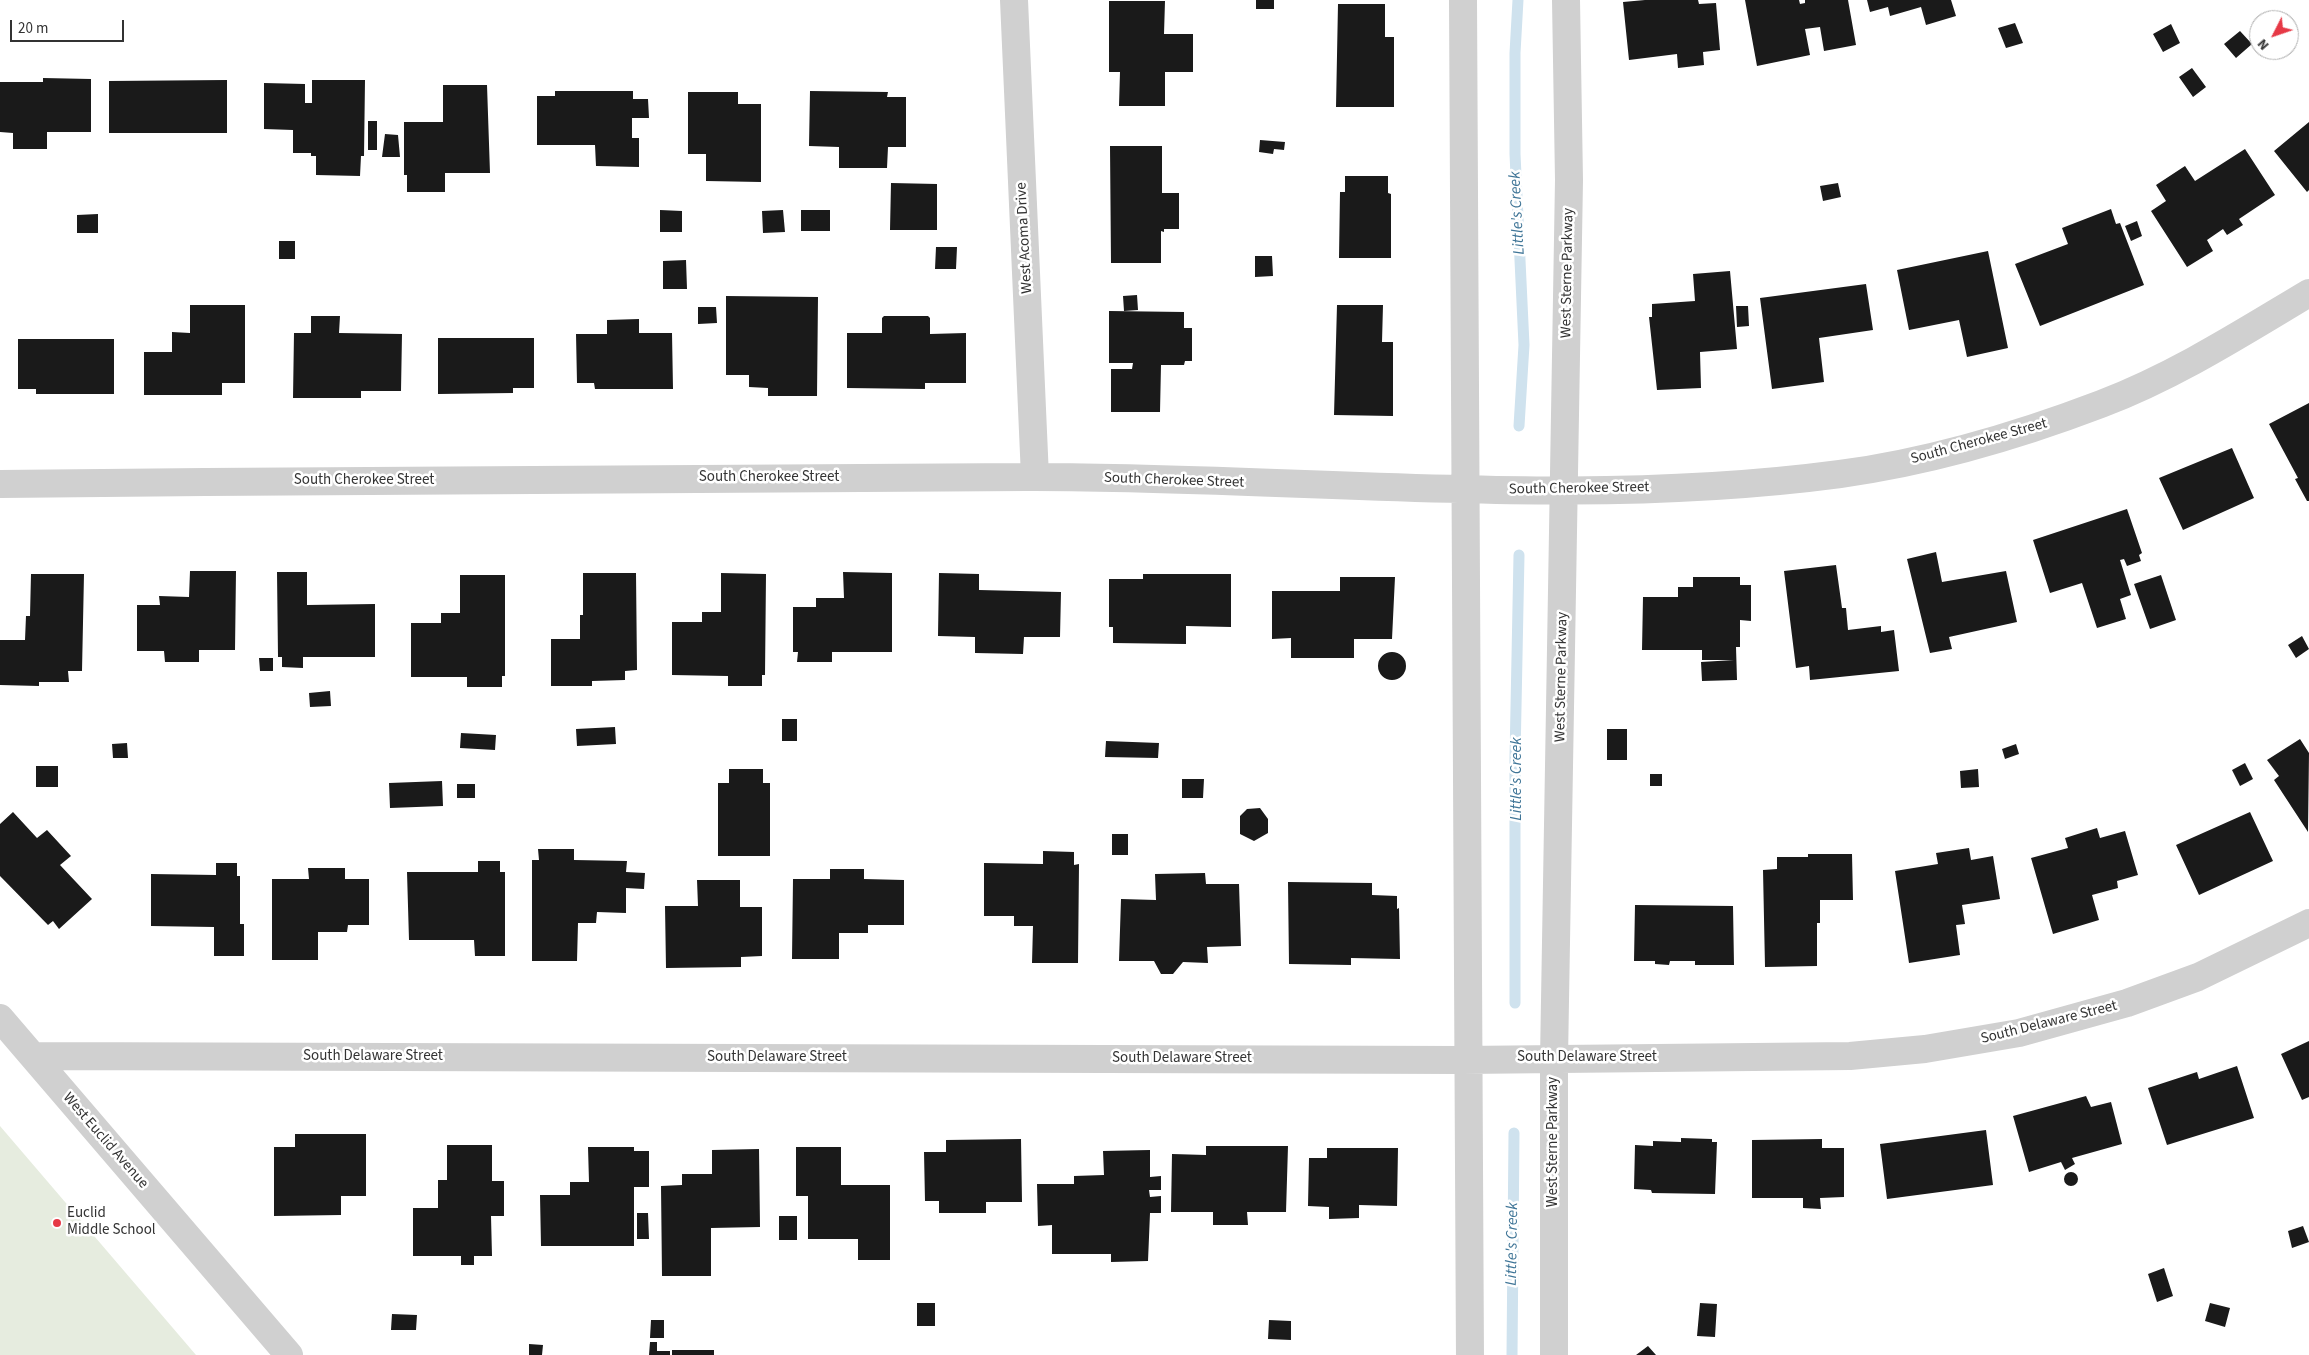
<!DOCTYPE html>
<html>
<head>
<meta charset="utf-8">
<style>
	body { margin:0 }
	#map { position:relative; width:2309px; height:1355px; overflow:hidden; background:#fff; font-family:"Source Sans 3",sans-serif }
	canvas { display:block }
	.north { position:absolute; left:2249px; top:10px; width:50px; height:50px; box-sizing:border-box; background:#fff; border:1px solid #adadad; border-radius:50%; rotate:229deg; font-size:14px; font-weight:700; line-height:20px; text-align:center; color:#333 }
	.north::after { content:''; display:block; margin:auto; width:18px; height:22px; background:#e63946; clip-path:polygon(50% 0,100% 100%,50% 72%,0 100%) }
	.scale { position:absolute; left:10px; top:20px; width:114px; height:22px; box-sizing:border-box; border:2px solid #333; border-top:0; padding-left:6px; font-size:15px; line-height:18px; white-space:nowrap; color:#333; -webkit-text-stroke:4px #fff; paint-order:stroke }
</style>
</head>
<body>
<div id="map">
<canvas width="2309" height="1355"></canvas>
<div class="north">N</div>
<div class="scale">20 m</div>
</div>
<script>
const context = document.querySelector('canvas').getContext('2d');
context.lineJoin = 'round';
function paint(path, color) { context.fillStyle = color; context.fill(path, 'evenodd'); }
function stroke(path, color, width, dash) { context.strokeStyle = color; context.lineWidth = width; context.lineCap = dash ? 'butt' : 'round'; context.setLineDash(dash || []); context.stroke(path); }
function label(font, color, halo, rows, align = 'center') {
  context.font = font + ' "Source Sans 3",sans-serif'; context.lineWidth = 5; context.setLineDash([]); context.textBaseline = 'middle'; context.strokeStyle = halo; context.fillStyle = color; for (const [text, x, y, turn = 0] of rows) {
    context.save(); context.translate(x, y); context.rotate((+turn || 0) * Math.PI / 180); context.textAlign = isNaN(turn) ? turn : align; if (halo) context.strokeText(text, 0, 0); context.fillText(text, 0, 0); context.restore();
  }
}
paint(new Path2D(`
	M0,1126l196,229h-196z`), '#e6ecdf');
stroke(new Path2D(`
	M1518,0l-3,53v101l9,191 -5,81
	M1515,1003v-245l4,-203
	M1512,1355l2,-222`), '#cfe2ee', 11);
paint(new Path2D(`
	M1256,0h18v9h-18z
	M1645,0h53l1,4 17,-1 4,47 -17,2 1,13 -26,3 -1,-14 -48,6 -6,-58z
	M1745,0h54l1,4 5,-1v-3h43l8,45 -32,6 -4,-24 -15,2 5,26 -53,11z
	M1867,0h84l5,16 -30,9 -5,-18 -31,9 -2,-9 -18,5z
	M1109,1h56l-1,33h29v38h-28v34h-46l1,-34h-11z
	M1338,4h47v33h9v70h-58z
	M2015,23l8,20 -17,5 -8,-20z
	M2171,24l9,19 -17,9 -10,-18z
	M2240,31l12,13 -16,14 -12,-14z
	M2192,68l14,19 -13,10 -14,-20z
	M43,78l48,1v53h-44v17h-34v-16l-13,-1v-50h43z
	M227,80v53h-118v-52z
	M312,80h53l-1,76h-3l-1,20 -44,-1v-19h-5v-3h-18v-23l-29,-1v-46l41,1v19h7z
	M443,85h44l3,88h-45v19h-38v-17h-3v-53h39z
	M555,91h78v8h15l1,19h-17v20h7v29l-43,-1 -1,-21h-58v-49h18z
	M810,91l78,1 -1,5h19v50h-18l-1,21h-48v-21l-30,-1z
	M688,92h50v12h23v78l-55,-1v-27h-18z
	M368,121h9v29h-9z
	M2309,122v68l-2,2 -33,-41z
	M385,134l13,1 2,22h-18z
	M1260,140l25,2 -1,8 -10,-1 -1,5 -14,-2z
	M1110,146h52v47h17v36h-15v3l-3,-1v32h-50z
	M2245,149l30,46 -36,24 4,6 -16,10 -4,-6 -16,11 6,11 -26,16 -36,-56 15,-10 -10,-16 29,-19 10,15z
	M1345,176h43v17l3,1v64h-52l1,-66h5z
	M891,183l46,1v46h-47z
	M1838,183l3,14 -18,4 -3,-15z
	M2111,209l5,15 4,-1 24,62 -104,41 -25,-62 53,-20 -6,-16z
	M660,210l22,1v21h-22z
	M783,210l2,22 -22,1 -1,-22z
	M801,210h29v21h-29z
	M98,214v19h-21v-18z
	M2137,221l5,15 -11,5 -6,-15z
	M279,241h16v18h-16z
	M936,247h21l-1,22h-21z
	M1988,251l20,97 -41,9 -8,-37 -50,10 -12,-60z
	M1255,256h17l1,20 -18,1z
	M686,260l1,29h-24v-28z
	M1730,271l7,78 -37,3 1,36 -44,2 -8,-73h3v-13l43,-3 -2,-27z
	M1866,284l7,46 -54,8 5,44 -52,7 -12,-91z
	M1137,295l1,15 -14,1 -1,-15z
	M726,296l92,1 -1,99h-49v-8l-19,-1v-12h-23z
	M190,305h55v78h-23v12h-78v-43h28v-20l18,1z
	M1337,305h46l-1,37h11v74l-59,-1z
	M1736,306h12l1,20 -12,1z
	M698,307h18l1,16 -19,1z
	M1109,311l75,1v16h8v33h-7l-1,4h-23l-1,47h-49v-43h21l1,-6h-24z
	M311,316h29l-1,17 63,1 -1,57h-40v7h-68l1,-65h17z
	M884,316h44l2,2v16l36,-1v50h-41v6l-78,-1v-55h35v-15z
	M639,319v14h33l1,56h-78l-1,-6h-17l-1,-49h31v-14z
	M438,338h96v50h-21v5l-75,1z
	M18,339h96v55h-78v-5h-18z
	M2309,403v98h-2l-12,-22 3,-1 -29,-54z
	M2232,448l22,50 -71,32 -24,-52z
	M2127,509l15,44 -3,2 2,6 -14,5 -3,-7 -4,1 11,35 -11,4 6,20 -29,9 -15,-45 -32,10 -17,-53z
	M1936,552l6,30 64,-11 11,51 -68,15 3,12 -22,4 -23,-94z
	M1836,565l6,43h4l2,22 33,-4v6l13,-2 5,41 -89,9 -1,-14 -13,2 -12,-97z
	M190,571h46l-1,79h-36v12h-34l-1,-11h-27v-46h23l-1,-9 30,1z
	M277,572h30v33l68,-1v53h-72v11l-21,-1v-10h-4z
	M843,572l49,1v79h-60v10h-35l1,-10h-5v-45h23v-9h28z
	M583,573h53l1,97 -12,1v9l-33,1v5h-41v-47h29v-24h3z
	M721,573l45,1 -1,101h-3v11h-34v-10l-56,-1v-53h30v-10h19z
	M939,573l40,1v16l82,2 -1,45h-36l-1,17 -48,-1v-16l-37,-1z
	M31,574h53l-2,97h-14l1,11h-30v4l-39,-1v-45h25l1,-24h4z
	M1143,574h88v53l-45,-1v18l-73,-1v-16h-4v-48h34z
	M460,575h45v101h-3v11h-35v-10h-56v-54h30v-10h19z
	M2161,575l15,45 -26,9 -16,-45z
	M1340,577h55l-3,62h-38v19h-63v-20l-19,1v-48h68z
	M1693,577h47v8h11v36l-11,-1v27h-4l1,33 -35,1 -1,-19 33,-2h-32v-10h-60l1,-53h35v-10h15z
	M2302,636l7,13 -13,9 -8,-13z
	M1378 666a14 14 0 1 1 28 0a14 14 0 1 1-28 0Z
	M259,658h14v13h-13z
	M330,691l1,15 -21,1 -1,-14z
	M782,719h15v22h-15z
	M615,727l1,17 -39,2 -1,-17z
	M1607,729h20v31h-20z
	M461,733l35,2 -1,15 -35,-2z
	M2300,739l9,14 -1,79 -34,-52 5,-4 -12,-16z
	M1106,741l53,2 -1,15 -53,-1z
	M127,743l1,15h-15l-1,-14z
	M2016,744l3,10 -14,5 -3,-10z
	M2245,763l8,16 -13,7 -8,-16z
	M36,766h22v21h-22z
	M729,769h34v14h7v73h-52v-73h11z
	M1978,769l1,18 -18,1 -1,-17z
	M1650,774h12v12h-12z
	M1182,779h22l-1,19h-21z
	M442,781l1,25 -53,2 -1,-25z
	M457,784h18v14h-18z
	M1260,808l8,11v14l-14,8 -14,-7v-18l7,-7z
	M13,812l24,26 10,-8 24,26 -11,9 32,34 -33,30 -6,-8 -5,4 -48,-49v-52z
	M2250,812l23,49 -74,34 -23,-50z
	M2097,828l3,10 25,-7 13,44 -21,6 1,7 -26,7 7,25 -46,14 -22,-76 37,-10 -3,-10z
	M1112,834h16v21h-16z
	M1969,848l2,12 22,-4 7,43 -38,6 3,19 -9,1 4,30 -51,8 -14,-92 43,-7 -2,-11z
	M538,849h36v11l53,1 -1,11 19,1 -1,16 -18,-1v25l-29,-1 -1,11h-18l-1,38h-45v-101h7z
	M1043,851l31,1v13l5,-1 -1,99h-46l1,-37h-19v-10h-30v-53l59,1z
	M1808,854h44l1,46h-33v23h-3v43l-52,1 -2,-97 14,-1v-12h31z
	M478,861h22v11h5v84h-30l-1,-16h-65l-2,-68h71z
	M216,863h21v13h3v48h4v32h-30v-29l-63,-1v-52l65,1z
	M308,868h37v11h24v46h-21l-1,7h-29v28h-46v-81h37z
	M830,869h34v10l40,1v45h-36v8h-29v26h-47l1,-80h37z
	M1205,873l1,11h33l2,62 -34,1 1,16 -25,-1 -10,12h-12l-7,-13h-35l2,-62 35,1 -1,-26z
	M697,880h43v27h22v49l-21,1v10l-75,1 -1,-62h33z
	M1288,882l84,1v12l25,1v13l2,-1 1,51 -49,-1v7l-62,-1z
	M1635,905l98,1 1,59h-39v-4h-25l-1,4 -14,-1v-3h-21z
	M2309,1041v56l-7,3 -21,-46z
	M2237,1066l17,52 -87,27 -19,-57 49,-16 2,7z
	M2086,1096l5,11 20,-5 11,42 -50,14 3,6 -10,6 -4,-8 -32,10 -16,-56z
	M1986,1130l7,55 -106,14 -7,-55z
	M295,1134h71v62h-25v19l-67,1v-69h21z
	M1681,1138l31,1v3h5l-2,52 -63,-1 -1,-3 -17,-1 1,-44 18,1v-5l28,1z
	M1021,1139l1,63h-36v11h-47v-12h-14l-1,-49h22v-12z
	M1822,1139v9h22v49l-24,1 1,11 -18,-1v-10h-51v-58z
	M447,1145h45v36h12v35h-13l1,40h-18v9h-13v-9h-48v-48h25v-28h9z
	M1206,1146h82l-2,66h-39l1,13h-35v-13h-42l1,-58 34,1z
	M588,1147h46v4h15v36h-15v59h-93l-1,-51h30v-13h19z
	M796,1147h45v38h49v75h-32v-21h-50v-43h-12z
	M1327,1148h71l-1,58 -38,-1v13l-30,1v-12l-21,-1 1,-48h18z
	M759,1149l1,78 -49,1v48h-49l-1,-90 21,-1v-11h30v-24z
	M1150,1150v27l11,-1v14h-12l1,7 11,-1v17h-11l-2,48 -37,1v-8h-59v-29l-14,1 -1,-42h37v-8l30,-1 -1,-24z
	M2064 1179a7 7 0 1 1 14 0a7 7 0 1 1-14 0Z
	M637,1213h11l1,26h-12z
	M779,1216h18v24h-18z
	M2303,1226l6,16 -17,6 -4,-17z
	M2164,1268l9,28 -16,6 -9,-28z
	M917,1303h18v23h-18z
	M1700,1303l17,1 -2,33 -18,-1z
	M2210,1303l20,5 -5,19 -20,-6z
	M392,1314l25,1 -1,15h-25z
	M651,1320h13v18h-14z
	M1269,1320l22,1v19l-23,-1z
	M650,1342h7v9h13v4h-21z
	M529,1344l14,1 -1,10h-13z
	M1648,1346l8,9h-20z
	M672,1350h42v5h-42z`), '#1a1a1a');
stroke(new Path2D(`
	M1014,0l21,477
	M1463,0l7,1355
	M0,484c342,-3 684,-7 1026,-7 271,-1 544,33 814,-3 89,-12 177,-38 261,-70 74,-28 141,-71 208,-111
	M0,1018l289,337
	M33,1056l1430,4 387,-4 75,-7 94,-16 108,-30 71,-26 111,-54
	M1554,1355v-296l15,-879 -3,-180`), '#d0d0d0', 28);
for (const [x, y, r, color] of [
	[57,1223,5,"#e63946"]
]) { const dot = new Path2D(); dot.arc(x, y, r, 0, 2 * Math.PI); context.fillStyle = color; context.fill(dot); stroke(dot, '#fff', 2); }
label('15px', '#333', '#fff', [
	["West Acoma Drive",1025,238,-93],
	["West Sterne Parkway",1568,273,-89],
	["South Cherokee Street",1979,442,-15],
	["South Cherokee Street",769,478],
	["South Cherokee Street",364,481],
	["South Cherokee Street",1174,481,2],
	["South Cherokee Street",1579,489,-1],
	["West Sterne Parkway",1562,677,-89],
	["South Delaware Street",2049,1023,-14],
	["South Delaware Street",373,1057],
	["South Delaware Street",777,1058],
	["South Delaware Street",1587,1058],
	["South Delaware Street",1182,1059],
	["West Euclid Avenue",105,1141,49],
	["West Sterne Parkway",1554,1142,-90]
]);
label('15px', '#333', '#fff', [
	["Euclid",67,1214],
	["Middle School",67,1231]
], 'left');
label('italic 16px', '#3f7597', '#fff', [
	["Little's Creek",1518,213,-93],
	["Little's Creek",1517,779,-90],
	["Little's Creek",1513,1244,-89]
]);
</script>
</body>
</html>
